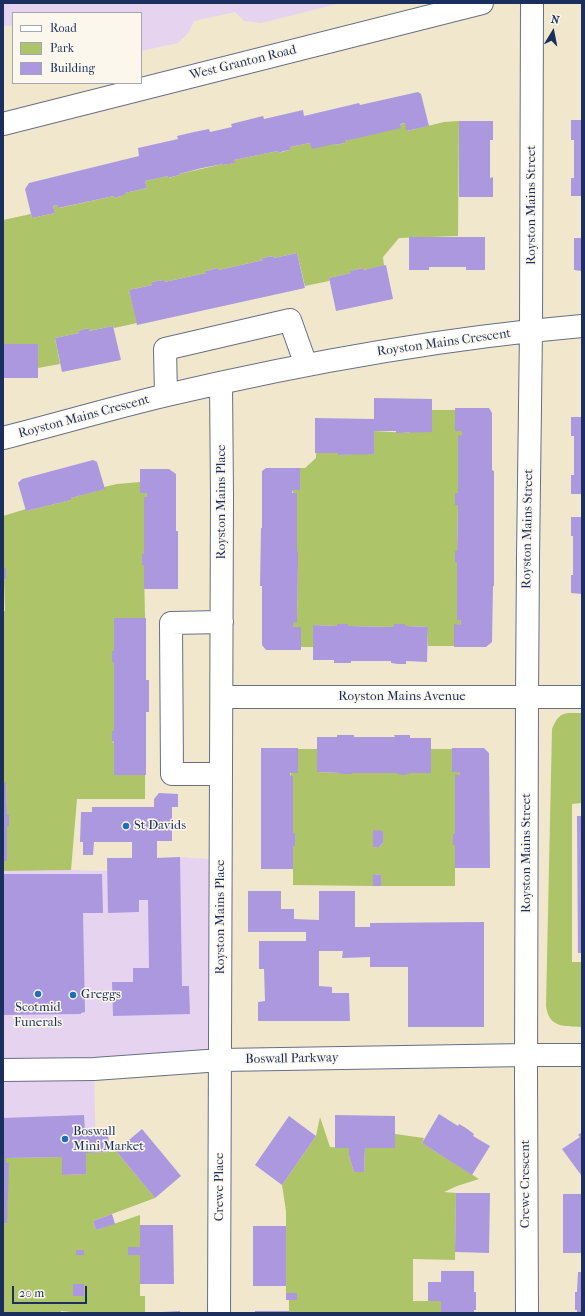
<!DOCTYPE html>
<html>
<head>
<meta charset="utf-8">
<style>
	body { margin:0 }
	#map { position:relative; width:585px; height:1316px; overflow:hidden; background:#f1e7cd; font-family:"IM FELL French Canon",serif }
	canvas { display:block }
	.frame { position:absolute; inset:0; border:4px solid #1b2f5e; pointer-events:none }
	.legend { position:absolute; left:12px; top:12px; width:130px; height:72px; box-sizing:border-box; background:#fbf7ec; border:1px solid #a1a7b3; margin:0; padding:5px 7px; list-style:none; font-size:12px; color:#1b2f5e }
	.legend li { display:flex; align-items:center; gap:8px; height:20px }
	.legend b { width:20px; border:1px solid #a1a7b3 }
	.north { position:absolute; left:533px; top:12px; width:40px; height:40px; -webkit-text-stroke:3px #fbf7ec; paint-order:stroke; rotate:10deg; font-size:11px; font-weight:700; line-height:16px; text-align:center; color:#1b2f5e }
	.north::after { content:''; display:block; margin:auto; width:14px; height:18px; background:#1b2f5e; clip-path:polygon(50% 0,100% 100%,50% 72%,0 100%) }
	.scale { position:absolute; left:12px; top:1286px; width:75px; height:18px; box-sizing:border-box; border:2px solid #1b2f5e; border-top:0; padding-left:5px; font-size:12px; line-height:14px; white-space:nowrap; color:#1b2f5e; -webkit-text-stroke:3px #fbf7ec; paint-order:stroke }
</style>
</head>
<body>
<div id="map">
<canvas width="585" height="1316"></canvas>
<div class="frame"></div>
<ul class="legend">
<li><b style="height:5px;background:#fff"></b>Road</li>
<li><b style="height:11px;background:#adc469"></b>Park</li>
<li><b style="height:11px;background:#ac98de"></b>Building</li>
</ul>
<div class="north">N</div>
<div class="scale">20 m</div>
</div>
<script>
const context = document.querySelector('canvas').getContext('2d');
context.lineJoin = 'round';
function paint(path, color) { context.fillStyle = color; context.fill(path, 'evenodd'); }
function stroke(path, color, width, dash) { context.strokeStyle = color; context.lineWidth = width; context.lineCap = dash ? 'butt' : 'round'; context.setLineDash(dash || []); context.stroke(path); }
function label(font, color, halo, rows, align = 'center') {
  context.font = font + ' "IM FELL French Canon",serif'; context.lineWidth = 3; context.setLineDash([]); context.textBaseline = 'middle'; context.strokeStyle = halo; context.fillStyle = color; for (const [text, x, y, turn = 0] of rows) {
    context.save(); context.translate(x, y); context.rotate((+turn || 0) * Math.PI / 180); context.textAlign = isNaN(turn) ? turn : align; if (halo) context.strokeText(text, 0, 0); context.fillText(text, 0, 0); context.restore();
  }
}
paint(new Path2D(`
	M3,3h338l-80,20 -17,-2 -9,-9 -41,9 -5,11 -11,11 -37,8v-38h-128v13h-10z
	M180,857l41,3v200l-127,9 2,93 -24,38 -69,23v-352l68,-1 36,1v-13z`), '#e6d3f0');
paint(new Path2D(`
	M459,121l-1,115 -59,2 -16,19 1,9 -21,4 -1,-2 -11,3v2l-22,5v3l-24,5 -8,-33 -23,5 -1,-2 -11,2 1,2 -44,10 -1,-2 -12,3v2l-42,9v-2l-12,2v3l-23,5 8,33 -23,5 -1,-2 -24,5v-3l-11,3 1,2 -24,5 5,26 -22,4v-24h-35v-124l28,-6 1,4 23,-5 -2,-7 5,-1 1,3 55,-12v2l11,-3v-2l22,-5 -2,-7 23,-5 1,2 10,-3v-1l44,-10v1l11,-2v-3l44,-9v2l12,-3v-3l20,-4 24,1v1l11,-2v-2l60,-18 2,8 37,-9z
	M432,410h23v21h7v5h-4v57h-3v12h3l-1,46h-2v11h2v58h4l-1,5h-6v21h-26v-19l-23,-1v-2h-11v3l-46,-1v-2h-11v2l-23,-1 -1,22h-12v-20h-8v-5h4l1,-70 -1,-1 -4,-61h7v-22h5l11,-10v-5h22l1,2 35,-2v-22l35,2z
	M140,482v11h7l-3,61h-2v11h2l1,53h-31v33l-2,1v10l2,1v68h-2v10l33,34v24h-68l-6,71 -68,1v-10h4v-35h2v-11h-2l-1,-33h-3v-171h2l-1,-32 2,-1v-9l-2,-1 -1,-52 23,-7v2l45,-11v-2l33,-9v-2l13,-3z
	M569,713h13v90l-10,1v158h10v65c-18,-1 -33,1 -36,-21l6,-277c4,-10 7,-15 17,-16z
	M298,749h19v23l23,1v1h12v-1h45v1h11l22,-25h22l8,23 -5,62h-2v11h2v41h-74v-11l-7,-1 -1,12 -80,-1v-39h2v-13h-2v-57h-3zM373,831h10v12l-4,4h-6z
	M320,1117l10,30 19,1v8l5,16h10l1,-24h30v-14l29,4 -2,5 57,36 -22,7 -13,6 12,1 -1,67 -42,-1v42h28v12h-152v-13h8v-7h-11v-82l-4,-26 34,-49z
	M116,1151l39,47 -62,23 3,9 44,-15v32h-12v7l12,1v41h5v17h-72l-1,-1 -11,-1v2h-58v-90l6,-60h-3v-5l56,-1v18l24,-1v-21l23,-1zM73,1284h11v12h-11z`), '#adc469');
paint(new Path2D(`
	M418,92l3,2 8,32 -23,5 -1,-8 -5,1 1,4 -56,13v2l-11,2v-1l-22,5 -2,-6 -20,4v3l-6,1 -6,2v-2l-44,9 1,3 -12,2v-1l-21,4 -23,6v1l-11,3v-2l-23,5 2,7 -22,5v2l-11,3v-2l-56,12v-3l-5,1 2,7 -23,5 -7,-29 4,-6 110,-27 -1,-8 40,-9 -1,-3 17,-4 15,-3 1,3 22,-5 -1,-3 32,-8 1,3 39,-9 1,6 55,-13 1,2z
	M571,120h11v76h-11v-18h3v-38h-3z
	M459,121h34v19h-3v38l3,-1v20h-34z
	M409,237h76v33h-19v-3h-37v3h-20z
	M574,238h8v33l-8,-1z
	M297,253l8,35 -168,37 -8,-35 23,-5v-3l12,-2v2l42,-9v-2l12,-3 1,2 44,-10 -1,-2 11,-2 1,2z
	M386,265l7,34 -57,12 -7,-33 22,-5 -1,-2 13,-3v2z
	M113,326l8,34 -59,12 -7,-34 24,-5 -1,-2 11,-3v3z
	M3,344h35v34h-35z
	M374,398l58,1v33l-36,1v-2h-22v23l-36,1v-2h-23v-35l59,1z
	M455,408h34l3,5v57l2,1v115h-1l-1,56 -6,5h-32v-23l6,1 1,-5h-4v-58h-2v-11h2l1,-46h-3v-12h3v-58l4,1v-5h-7z
	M571,417h11v77h-11v-19h3v-39h-3z
	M93,460l4,2 8,27 -34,9v2l-45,11 -8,-28 4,-4z
	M266,468h34v22h-7l-1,3h5v58l1,1v13l-1,58 -4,-1v5h8v23h-35l-4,-5v-59h-2l1,-58h1v-57z
	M140,469h29l7,5v57h2v58h-34v-24h-2v-11h2v-57h3v-4h-7z
	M571,517h11v77l-11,-1v-18h2v-39h-2z
	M3,568h3v11h-3z
	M114,618h32v62h3v32h-3v63h-32v-33l-2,-1v-10h2v-68l-2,-1v-11h2z
	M337,624h11v2l46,1v-3h11v2l23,1 -1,35 -21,-1v3h-8l-7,-1v-2h-40v2h-17v-3h-21v-35l24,1z
	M337,735h17v2h41l-1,-2h16v3h21v35h-22v1l-6,1 -6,-1v-1h-45v1h-12v-1l-23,-1v-35h20z
	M261,748h37v25h-8v3h3v57h2v13h-2v23h-32z
	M452,748h32l5,5 1,115h-35v-23h-2v-11h2v-59h5v-3h-8z
	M3,782h3l1,33h2v11h-2v35h-4z
	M159,793l19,1v13h-6v34h-15v17l23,-1 2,129h7l1,28 -77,2 -1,-34h21v-14h16l-1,-68h-9v12l-31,1 -1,-55h25v-16h-38l-1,13h-10v-13h-3l1,-30h11v-5h62v-8z
	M577,816h5v137h-4z
	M373,830l10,1v12l-4,4h-6z
	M3,874h99l1,39h-20l2,99 -4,1v1l-78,1z
	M373,874l8,1v11h-8z
	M248,891h33v18h13v10l25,1v-29h36v36h15v-4l114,-1v105h-76v-60h-38v-10l-28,1 1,-7h-24v35l13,1v6h17l1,28h-92v-19l7,-1 -1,-32h-5v-28h47v-9h-58z
	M439,1114l19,12 1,-2 7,4 8,6 -1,2 17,10 -18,29 -50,-32z
	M84,1115l1,17 23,-1 1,21 -23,1v21l-24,1v-18l-56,1v5h3l-2,60h-4v-105z
	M335,1115l60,1v32h-30l-1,24h-10l-5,-16v-8h-14z
	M289,1116l27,20 -34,49 -27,-20z
	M142,1129l39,47 -26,22 -39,-47z
	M582,1132v43h-1l-19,-26 18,-12 -2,-2z
	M456,1193h34l-1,60 -34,-1z
	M563,1194h19v59h-19z
	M112,1214l3,10 -19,6 -3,-9z
	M140,1225h33l1,59h-34v-29h-12v-8h12z
	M253,1226h33v60h-33z
	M76,1250h8v5h-8z
	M441,1271h33v21h2v18h-2v3h-33v-12h-13v-19h13z
	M578,1272h4v41h-5v-3h-2v-18h2z
	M73,1284h11v12h-11z
	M286,1293h11v7h-11z
	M180,1311v2h-18v-1z
	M255,1311h34v2h-34z`), '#ac98de');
const minor = new Path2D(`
	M3,124l479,-121
	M166,395l-1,-46 125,-29 16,45
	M3,438c55,-14 109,-30 164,-43 136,-32 276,-57 415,-69
	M222,697h360
	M220,774h-48l-1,-151 51,-1
	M3,1070l91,-1 127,-9 305,-5h56
	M219,1313l3,-816 -1,-114
	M527,1313l-1,-241 1,-375 1,-139 3,-228 1,-327`);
stroke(minor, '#666f85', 24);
stroke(minor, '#fff', 22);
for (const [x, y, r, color] of [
	[126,826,4,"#1f6fb2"],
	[38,994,4,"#1f6fb2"],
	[73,995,4,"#1f6fb2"],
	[65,1139,4,"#1f6fb2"]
]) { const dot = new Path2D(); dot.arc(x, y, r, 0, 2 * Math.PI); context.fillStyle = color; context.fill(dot); stroke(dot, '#fbf7ec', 1.5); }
label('13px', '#1b2f5e', '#fbf7ec', [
	["West Granton Road",243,63,-14],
	["Royston Mains Street",532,205,-90],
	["Royston Mains Crescent",444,343,-8],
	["Royston Mains Crescent",84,417,-15],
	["Royston Mains Place",222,502,-90],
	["Royston Mains Street",528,529,-89],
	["Royston Mains Avenue",402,697],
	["Royston Mains Street",527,853,-90],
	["Royston Mains Place",221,917,-90],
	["Boswall Parkway",292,1059,-1],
	["Crewe Crescent",526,1184,-90],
	["Crewe Place",220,1187,-90]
]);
label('13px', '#1b2f5e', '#fbf7ec', [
	["St Davids",134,826],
	["Greggs",81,995],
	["Scotmid",38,1008,"center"],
	["Funerals",38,1023,"center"],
	["Boswall",73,1132],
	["Mini Market",73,1147]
], 'left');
</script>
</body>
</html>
